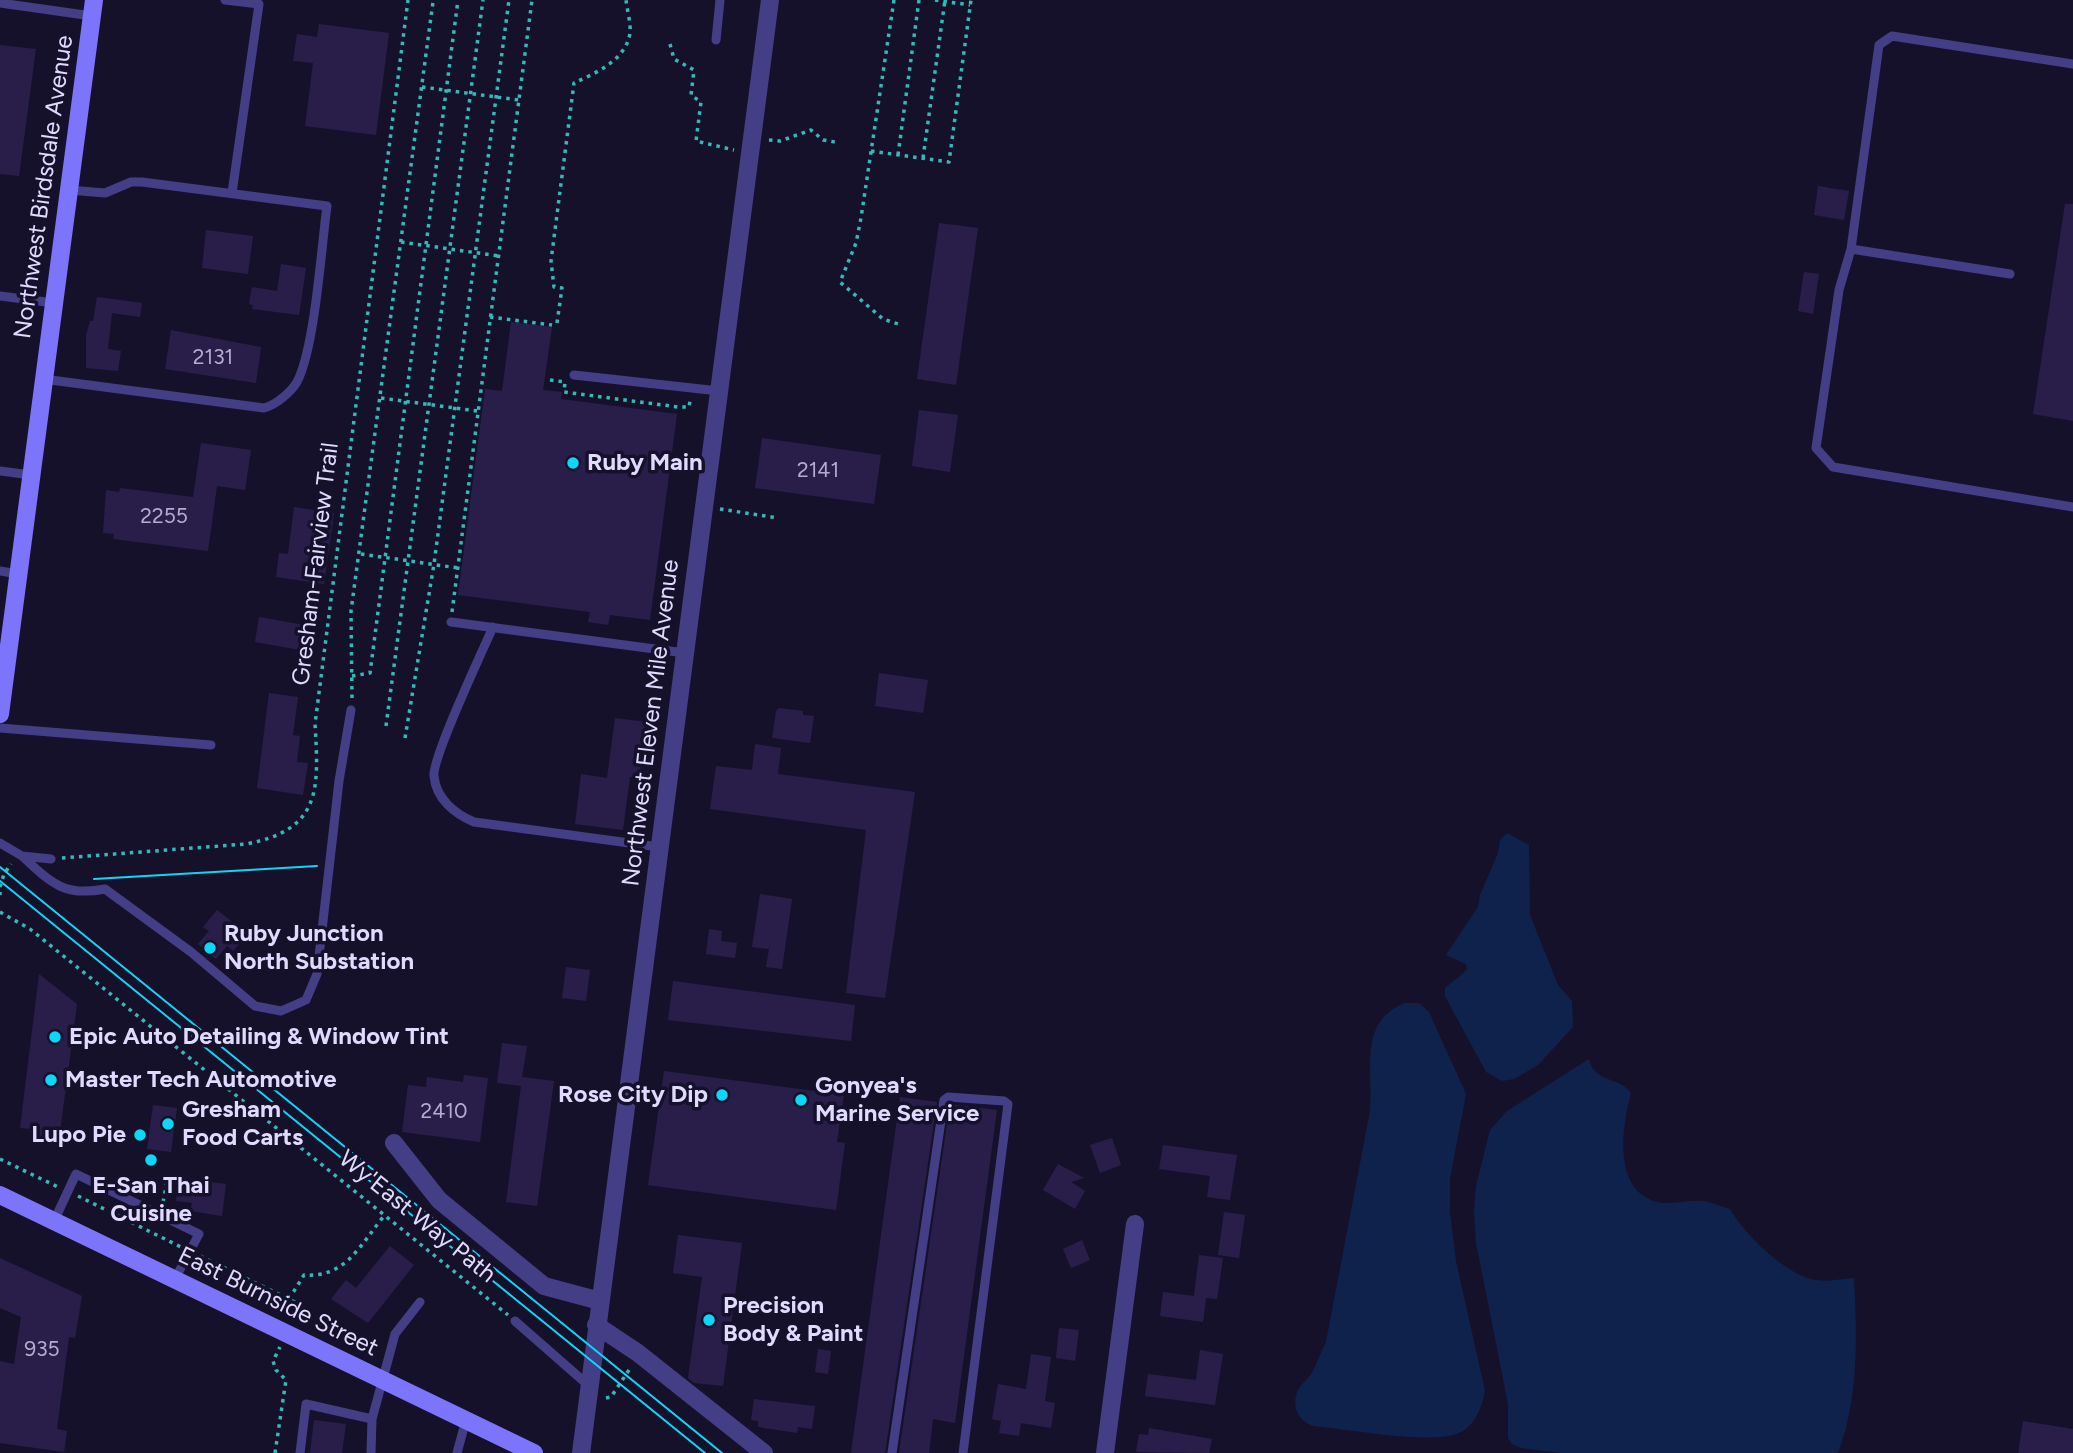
<!DOCTYPE html>
<html>
<head>
<meta charset="utf-8">
<style>
	body { margin:0 }
	canvas { display:block; background:#16112a }
</style>
</head>
<body>
<canvas width="2073" height="1453"></canvas>
<script>
const context = document.querySelector('canvas').getContext('2d');
context.lineJoin = 'round';
function paint(path, color) { context.fillStyle = color; context.fill(path, 'evenodd'); }
function stroke(path, color, width, dash) { context.strokeStyle = color; context.lineWidth = width; context.lineCap = dash ? 'butt' : 'round'; context.setLineDash(dash || []); context.stroke(path); }
function label(font, color, halo, rows, align = 'center') {
  context.font = font + ' Figtree,sans-serif'; context.lineWidth = 7; context.setLineDash([]); context.textBaseline = 'middle'; context.strokeStyle = halo; context.fillStyle = color; for (const [text, x, y, turn = 0] of rows) {
    context.save(); context.translate(x, y); context.rotate((+turn || 0) * Math.PI / 180); context.textAlign = isNaN(turn) ? turn : align; if (halo) context.strokeText(text, 0, 0); context.fillText(text, 0, 0); context.restore();
  }
}
paint(new Path2D(`
	M1507,833l22,12 1,70 28,70 14,16 1,26 -35,38 -24,14 -12,2 -16,-9 -41,-76v-8l22,-18 -1,-6 -20,-9 32,-48 2,-12 18,-42 2,-13z
	M1405,1003h14l10,9 37,82 -16,84v35l6,48 29,130c-3,16 -11,38 -29,43 -30,10 -108,-5 -143,-8 -15,-5 -22,-21 -15,-36 3,-6 10,-11 14,-17 5,-10 9,-21 14,-31l44,-231c4,-41 -13,-89 35,-108z
	M1589,1059c5,24 31,18 42,34 -8,29 -18,89 18,106 18,9 36,0 54,2 9,1 19,6 27,8 13,24 58,68 86,71 12,2 26,-1 38,-2 3,58 5,120 -16,175h-277l-40,-5 -9,-4 -4,-6v-34l-32,-161 -2,-32 2,-25 14,-56 17,-19z`), '#0e224c');
paint(new Path2D(`
	M319,24l70,9 -13,102 -71,-9 8,-63 -20,-2 4,-27 20,3z
	M0,45l36,4 -17,127 -19,-2z
	M1818,186l31,5 -5,29 -30,-5z
	M2065,204h8v217l-40,-7z
	M939,223l39,5 -22,157 -39,-6z
	M206,230l47,6 -5,38 -46,-6z
	M281,264l25,4 -7,47 -47,-6 1,-4 -4,-1 3,-17 25,4z
	M1804,272l15,2 -6,40 -15,-3z
	M97,297l45,6 -2,14 -28,-4 -4,36 13,2 -3,20 -32,-3v-33l4,-14h3z
	M511,322l41,5 -9,63 19,2 -1,7 116,15 -27,206 -40,-5 -2,10 -20,-3 2,-10 -132,-17 27,-206 17,2z
	M171,330l90,17 -5,36 -91,-14z
	M919,410l39,5 -8,57 -38,-6z
	M762,438l119,17 -7,49 -119,-16z
	M201,443l50,7 -6,40 -28,-4 -9,65 -95,-12 1,-5 -11,-1 3,-43 13,2 1,-4 73,9z
	M294,507l40,6 -10,71 -48,-7 3,-24 9,1z
	M259,617l51,9 -4,25 -51,-9z
	M879,673l49,7 -5,33 -48,-7z
	M269,693l29,4 -5,38 7,1 -3,26 11,1 -5,32 -46,-7z
	M779,708l24,3v4l11,1 -4,27 -38,-5 4,-27z
	M615,718l32,4 -8,56 -9,-1 -7,53 -48,-6 6,-50 26,4z
	M755,744l26,4 -3,26 137,18 -30,206 -39,-5 20,-163 -156,-21 6,-43 36,4z
	M760,894l32,5 -10,70 -16,-2 3,-18 -17,-2z
	M217,910l31,24 -15,17 -6,-5 -11,13 -18,-15 11,-13 -6,-4z
	M709,929l13,2 -1,10 16,2 -2,15 -29,-4z
	M566,967l24,3 -4,31 -24,-3z
	M39,974l38,30 -18,135 -22,-3v-3l-8,-1 1,-3 -10,-1z
	M673,981l182,24 -4,36 -183,-21z
	M502,1043l25,3 -5,31 32,4 -17,125 -31,-4 15,-116 -24,-3z
	M664,1071l180,24 -7,47 8,1 -9,67 -188,-25z
	M464,1075l24,3 -8,64 -78,-10 6,-47 18,2 1,-10 36,5z
	M900,1097l37,5 -52,351h-34z
	M950,1104l47,6 -42,313 -22,-4 -4,34h-30z
	M153,1105l24,3 -6,44 -24,-3z
	M1112,1138l9,27 -21,8 -10,-28z
	M1163,1145l74,10 -7,45 -23,-3 3,-21 -51,-7z
	M1058,1164l26,14 -13,4 14,9 -10,18 -32,-19z
	M179,1178l47,6 -4,32 -32,-5 2,-8 -16,-2z
	M1224,1212l21,3 -6,43 -21,-3z
	M678,1235l64,8 -19,143 -29,-3 -6,-5 14,-101 -29,-4z
	M1082,1240l8,20 -19,8 -8,-19z
	M390,1246l24,19 -46,58 -37,-24 15,-19 10,8z
	M1199,1255l24,3 -6,41 -11,-1 -3,24 -43,-6 3,-24 31,4z
	M0,1258l82,38 -7,42 -6,-1 -12,92 10,2 -3,21 -64,-9v-82l14,3 7,-47 -21,-9z
	M1059,1328l20,2 -4,31 -19,-3z
	M818,1349l13,2 -3,23 -13,-2z
	M1200,1350l23,4 -8,51 -70,-9 3,-22 48,6z
	M1031,1354l20,3 -6,44 10,2 -4,25 -30,-5 -2,13 -20,-3 2,-12 -9,-2 6,-35 28,5z
	M754,1399l61,7 -3,23 -14,-2 -1,6 -39,-6v-6l-7,-1z
	M314,1420l32,4 -4,29h-32z
	M2023,1421l50,8v24h-55z
	M1149,1428l63,11 -3,14 -73,-1 3,-18 9,1z`), '#291e4a');
stroke(new Path2D(`
	M894,0l-33,218 -5,25 -16,39 43,37 15,5
	M935,0l35,5
	M670,44l4,15 20,11 -3,25 10,7 -5,39 38,9
	M422,87l97,13
	M769,140l11,1 31,-11 12,10 12,2
	M871,151l78,11 22,-162
	M898,155l21,-155
	M923,158l22,-158
	M401,242l98,14
	M490,317l62,8
	M557,323l5,-35 -8,-1 -3,-26 23,-178c22,-10 52,-23 56,-50 1,-10 -3,-23 -4,-33
	M550,380l15,2 -1,10 114,15h11l1,-6
	M381,398l96,13
	M720,509l58,9
	M361,554l97,14
	M452,612l80,-612
	M352,676l18,-3 88,-673
	M352,698l-1,-87 82,-609
	M386,726l97,-726
	M405,738l29,-174 75,-564
	M62,858l184,-14c75,-14 73,-54 69,-120l93,-724
	M0,887l4,-13 7,-10
	M0,892v3
	M0,912l30,17 478,386
	M0,1159l58,28
	M78,1196l103,51
	M163,1202l5,-26
	M200,1256l103,50 -7,13
	M289,1299l15,-24c42,3 56,-30 80,-59
	M606,1398l5,-1 20,-30
	M275,1453l11,-73 -10,-10 -3,-9 7,-14`), '#33b9b7', 3.5, [3.5, 5]);
stroke(new Path2D(`
	M225,0l34,4 -27,189
	M0,3l92,13
	M716,40l4,-40
	M2073,64l-181,-28 -13,9 -28,204 -12,41 -23,158 17,19 240,40
	M1851,249l159,25
	M0,296l54,7
	M574,375l145,16
	M43,379l221,29c12,-3 27,-16 33,-26 18,-35 24,-132 30,-176l-185,-24h-11l-26,11 -36,-3
	M0,471l31,4
	M0,571l18,3
	M451,622l234,31
	M493,627c-11,25 -61,131 -59,149 2,23 21,38 40,46l185,25
	M0,728l211,17
	M0,843l22,13 29,3
	M22,856c29,27 42,41 83,33l86,63 64,54 26,5 25,-11 11,-26 22,-193 12,-71
	M54,1221l22,-47 123,60 -24,45
	M515,1321l73,64
	M300,1453l6,-49 66,15
	M371,1453l1,-34 23,-85 25,-32
	M457,1453l9,-33
	M892,1453l52,-353 4,-3 56,4 4,3 -45,349`), '#443e87', 9);
stroke(new Path2D(`
	M394,1143l45,57 105,86 56,15
	M596,1325l42,28 126,100
	M581,1453l189,-1453
	M1105,1453l30,-229`), '#443e87', 18);
stroke(new Path2D(`
	M0,714l94,-714
	M0,1195l534,258`), '#7d74fc', 18);
stroke(new Path2D(`
	M0,867l722,586
	M94,879l223,-13
	M0,881l705,572`), '#0cd7f9', 2);
for (const [x, y, r, color] of [
	[573,463,7,"#0cd7f9"],
	[210,948,7,"#0cd7f9"],
	[55,1037,7,"#0cd7f9"],
	[51,1080,7,"#0cd7f9"],
	[722,1095,7,"#0cd7f9"],
	[801,1100,7,"#0cd7f9"],
	[168,1124,7,"#0cd7f9"],
	[140,1135,7,"#0cd7f9"],
	[151,1160,7,"#0cd7f9"],
	[709,1320,7,"#0cd7f9"]
]) { const dot = new Path2D(); dot.arc(x, y, r, 0, 2 * Math.PI); context.fillStyle = color; context.fill(dot); stroke(dot, '#16112a', 2.5); }
label('21px', '#b2acd1', null, [
	["2131",213,358],
	["2141",818,471],
	["2255",164,517],
	["2410",444,1112],
	["935",42,1350]
]);
label('24px', '#e0dbfe', '#16112a', [
	["Northwest Birdsdale Avenue",44,187,-82],
	["Gresham-Fairview Trail",316,564,-83],
	["Northwest Eleven Mile Avenue",651,723,-83],
	["Wy'East Way Path",417,1217,39],
	["East Burnside Street",278,1302,26]
]);
label('bold 24px', '#e0dbfe', '#16112a', [
	["Ruby Main",587,463],
	["Ruby Junction",224,934],
	["North Substation",224,962],
	["Epic Auto Detailing & Window Tint",69,1037],
	["Master Tech Automotive",65,1080],
	["Gonyea's",815,1086],
	["Marine Service",815,1114],
	["Rose City Dip",708,1095,"right"],
	["Gresham",182,1110],
	["Food Carts",182,1138],
	["Lupo Pie",126,1135,"right"],
	["E-San Thai",151,1186,"center"],
	["Cuisine",151,1214,"center"],
	["Precision",723,1306],
	["Body & Paint",723,1334]
], 'left');
</script>
</body>
</html>
